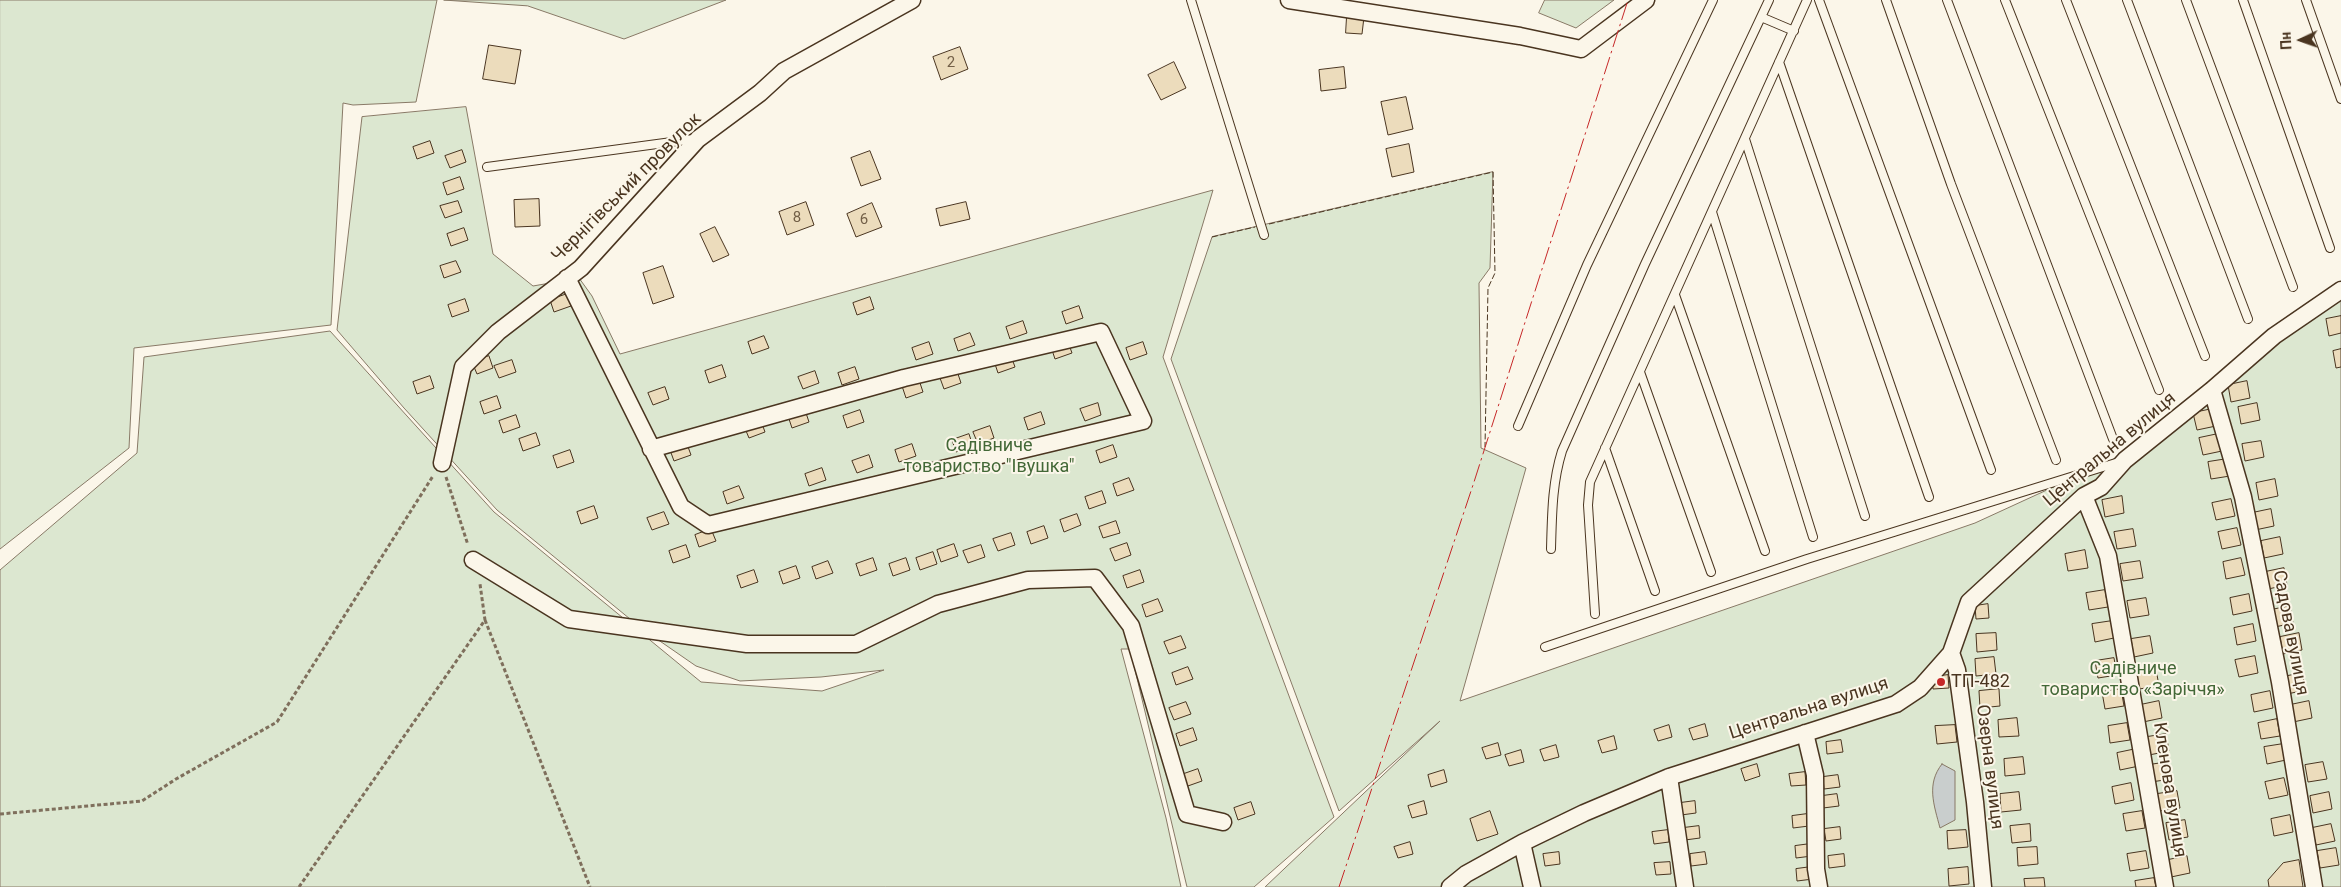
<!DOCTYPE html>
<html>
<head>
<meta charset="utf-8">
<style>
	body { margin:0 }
	#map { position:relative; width:2341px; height:887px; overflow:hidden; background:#fbf6e9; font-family:Roboto,sans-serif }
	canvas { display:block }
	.north { position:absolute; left:2276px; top:15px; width:50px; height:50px; -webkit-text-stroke:4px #fbf6e9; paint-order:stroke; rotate:267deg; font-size:14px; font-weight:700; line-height:20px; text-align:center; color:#4a3520 }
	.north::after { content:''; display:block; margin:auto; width:18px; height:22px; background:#4a3520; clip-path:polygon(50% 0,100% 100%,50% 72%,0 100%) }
</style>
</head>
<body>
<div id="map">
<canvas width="2341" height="887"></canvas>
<div class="north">Пн</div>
</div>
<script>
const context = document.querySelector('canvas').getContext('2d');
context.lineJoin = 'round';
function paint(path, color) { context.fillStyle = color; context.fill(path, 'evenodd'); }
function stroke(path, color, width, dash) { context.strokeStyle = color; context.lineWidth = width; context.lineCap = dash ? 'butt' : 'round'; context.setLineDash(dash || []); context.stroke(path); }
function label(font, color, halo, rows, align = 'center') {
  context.font = font + ' Roboto,sans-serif'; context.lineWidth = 4; context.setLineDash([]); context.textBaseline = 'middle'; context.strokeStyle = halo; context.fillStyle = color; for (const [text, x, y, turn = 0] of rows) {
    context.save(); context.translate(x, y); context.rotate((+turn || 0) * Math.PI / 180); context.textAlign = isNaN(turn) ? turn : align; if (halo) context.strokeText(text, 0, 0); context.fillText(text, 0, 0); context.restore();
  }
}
const green = new Path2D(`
	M0,0h437l-21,102 -63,3 -10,-2 -12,222 -197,23 -5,100 -129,101z
	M444,0h282l-102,39 -96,-33z
	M1545,0h69l-38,28 -37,-15z
	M466,107l27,147 40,32 46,-8 13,18 28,58 593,-164 -50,167 171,460 -80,70h-67l-57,-238h-9l45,169 15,69h-1181v-317l137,-117 7,-96 186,-26 164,181 207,170 121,9 62,-21 -63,7 -81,4 -44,-15 -55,-38 -144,-118 -93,-102 -67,-78 25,-213z
	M1493,172l-3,96 -11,15 2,165 45,20 -66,233 515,-178 148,-68 218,-172v604h-1076l175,-166 -101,90 -168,-452 41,-122z`);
paint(green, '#dce7d0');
stroke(green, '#887966', 1);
const water = new Path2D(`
	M1942,764l13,7v49l-15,8c-6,-23 -14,-44 2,-64z`);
paint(water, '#c9cecd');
stroke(water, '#887966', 1);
const building = new Path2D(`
	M1347,16l17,1 -2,17 -16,-1z
	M489,45l32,5 -6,34 -32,-5z
	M960,47l8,22 -27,11 -8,-23z
	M1174,62l12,26 -25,12 -13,-25z
	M1344,67l2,21 -25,3 -2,-21z
	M1406,97l7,32 -25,6 -7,-33z
	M430,141l4,12 -17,6 -4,-12z
	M1409,144l5,28 -22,5 -6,-28z
	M462,150l4,12 -16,6 -5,-12z
	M870,151l11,28 -20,7 -10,-28z
	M460,177l4,12 -17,6 -4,-12z
	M539,199l1,27 -25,1 -1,-27z
	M458,201l4,11 -17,6 -5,-12z
	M806,202l8,23 -27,10 -8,-23z
	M966,202l4,17 -30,7 -4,-17z
	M872,203l10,24 -26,10 -9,-23z
	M715,227l14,28 -16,7 -13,-28z
	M464,228l4,12 -17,6 -4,-12z
	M456,261l5,11 -17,6 -4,-12z
	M663,266l11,31 -21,7 -10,-31z
	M567,294l4,12 -17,6 -4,-12z
	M870,297l4,12 -17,6 -4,-12z
	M465,299l4,12 -17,6 -4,-12z
	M1079,306l4,12 -17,6 -4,-12z
	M2341,316v17l-12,3 -3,-17z
	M1023,321l4,12 -17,6 -4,-12z
	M970,333l5,12 -17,6 -4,-12z
	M764,336l5,12 -17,6 -4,-12z
	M929,342l4,12 -17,6 -4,-12z
	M1068,342l4,11 -17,6 -4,-12z
	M1143,342l4,12 -17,6 -4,-12z
	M2341,349v18l-5,1 -3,-17z
	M489,356l4,12 -16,6 -5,-12z
	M1011,356l4,11 -17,6 -4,-12z
	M512,360l4,12 -17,6 -5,-12z
	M722,365l4,12 -17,6 -4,-12z
	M855,367l4,12 -17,6 -4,-12z
	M815,371l4,12 -16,6 -5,-12z
	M957,371l4,12 -17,6 -4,-11z
	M430,376l4,12 -17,6 -4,-12z
	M919,380l4,12 -17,6 -4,-12z
	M2247,381l3,17 -19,4 -3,-17z
	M665,387l4,12 -16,6 -5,-12z
	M497,396l4,12 -17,6 -4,-12z
	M1098,403l3,12 -16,6 -5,-12z
	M2257,403l3,17 -19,4 -3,-17z
	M2212,409l4,17 -19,4 -4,-17z
	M805,410l4,12 -17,6 -4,-12z
	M860,410l4,12 -17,6 -4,-12z
	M1041,412l4,12 -17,6 -4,-12z
	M516,415l4,12 -17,6 -4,-12z
	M761,421l4,11 -16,6 -5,-12z
	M990,426l4,12 -16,6 -5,-12z
	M536,433l4,12 -17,6 -4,-12z
	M969,434l4,12 -17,6 -4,-12z
	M2218,434l4,17 -19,4 -4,-17z
	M2261,441l3,16 -19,4 -3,-17z
	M687,444l4,11 -17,6 -4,-11z
	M912,444l4,12 -17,6 -4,-12z
	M1113,445l4,12 -17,6 -4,-12z
	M570,450l4,12 -17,6 -4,-12z
	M869,455l4,12 -16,6 -5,-12z
	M2227,459l3,17 -19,3 -3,-17z
	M822,468l4,12 -17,6 -4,-12z
	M1129,478l5,12 -17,6 -4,-12z
	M2275,479l3,17 -19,4 -3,-17z
	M739,486l5,12 -17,6 -4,-12z
	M1102,491l4,12 -17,6 -4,-12z
	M2122,496l2,17 -19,4 -3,-17z
	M2231,499l4,17 -19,4 -4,-17z
	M594,506l4,12 -17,6 -4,-12z
	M2271,509l3,17 -19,4 -3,-17z
	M664,512l5,12 -17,6 -5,-12z
	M1077,514l4,11 -17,7 -4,-12z
	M1116,521l4,12 -17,5 -4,-11z
	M1044,526l4,12 -17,6 -4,-12z
	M2237,528l4,17 -19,4 -4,-17z
	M711,529l5,12 -17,6 -4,-12z
	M2133,529l3,17 -19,3 -3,-17z
	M1011,533l4,12 -17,6 -5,-12z
	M2280,537l3,17 -19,4 -3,-17z
	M1127,543l4,12 -16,6 -5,-12z
	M954,544l4,12 -17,6 -4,-12z
	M686,545l4,12 -17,6 -4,-12z
	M981,545l4,12 -17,6 -5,-12z
	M2085,550l3,18 -20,3 -3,-17z
	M933,552l4,12 -17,6 -4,-12z
	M873,558l4,12 -17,6 -4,-12z
	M906,558l4,12 -17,6 -4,-12z
	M2241,558l4,17 -19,4 -3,-17z
	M828,561l5,12 -17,6 -4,-12z
	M2140,561l3,17 -20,3 -3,-17z
	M796,566l4,12 -17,6 -4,-12z
	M2284,568l3,17 -19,4 -3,-17z
	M754,570l4,12 -17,6 -4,-12z
	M1140,570l4,12 -17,6 -4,-12z
	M2105,590l3,17 -19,3 -3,-17z
	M2249,594l3,17 -19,4 -3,-17z
	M2146,598l3,17 -19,3 -3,-17z
	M1158,599l5,12 -17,6 -4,-12z
	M1988,604l1,14 -13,1 -1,-13z
	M2290,606l3,17 -18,4 -4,-17z
	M2112,621l2,17 -19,4 -3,-18z
	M2253,624l3,17 -19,4 -3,-17z
	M1996,633l1,17 -20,2 -1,-18z
	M2299,633l3,17 -19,4 -3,-17z
	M1181,636l5,12 -17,6 -5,-12z
	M2150,636l3,17 -19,4 -3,-18z
	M2255,656l3,17 -19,4 -4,-17z
	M1994,657l2,17 -20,2 -1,-17z
	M2114,658l3,17 -19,3 -3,-17z
	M1188,667l5,12 -17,6 -4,-12z
	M2156,669l3,17 -20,3 -2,-17z
	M2302,673l4,17 -19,4 -4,-17z
	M1948,675l1,13 -16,1 -1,-12z
	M1999,689l1,17 -20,2 -1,-17z
	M2121,689l3,17 -19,3 -3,-17z
	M2270,691l3,17 -19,4 -3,-17z
	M2159,701l3,17 -19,4 -3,-17z
	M2309,701l3,17 -19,4 -3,-17z
	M1186,702l5,12 -17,6 -5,-12z
	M2017,718l2,18 -20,1 -1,-17z
	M2277,719l3,17 -19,3 -3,-16z
	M2127,723l3,17 -20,3 -2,-17z
	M1705,724l3,12 -15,4 -4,-11z
	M1669,725l3,12 -14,4 -4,-11z
	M1955,725l2,17 -20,2 -2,-18z
	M1193,728l4,12 -17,6 -4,-12z
	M2166,734l3,17 -20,4 -2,-18z
	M1614,736l3,13 -15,4 -4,-12z
	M1841,740l2,12 -16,2 -1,-12z
	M1498,743l3,12 -15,4 -4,-11z
	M2283,744l3,16 -19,4 -3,-17z
	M1556,745l3,12 -15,4 -4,-11z
	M2136,749l3,17 -19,4 -3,-17z
	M1521,750l3,12 -15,4 -4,-11z
	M2023,757l2,17 -20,2 -1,-17z
	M2168,762l3,17 -20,3 -2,-17z
	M2323,762l4,17 -19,3 -3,-17z
	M1757,764l3,12 -15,5 -4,-12z
	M1198,769l4,12 -17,6 -4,-12z
	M1444,770l3,12 -16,5 -3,-12z
	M1805,772l1,13 -15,1 -2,-12z
	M1838,775l2,12 -16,2 -1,-12z
	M2284,778l4,17 -19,4 -4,-17z
	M2131,783l3,17 -19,4 -3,-17z
	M2177,791l3,17 -20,3 -3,-17z
	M2019,792l2,18 -20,2 -1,-18z
	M2329,792l3,17 -19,4 -3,-17z
	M1837,794l2,12 -16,2 -1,-12z
	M1424,801l3,13 -15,4 -4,-12z
	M1695,801l1,12 -15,2 -1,-12z
	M1251,802l4,12 -17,6 -4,-12z
	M1490,811l8,23 -21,7 -7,-22z
	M2142,811l3,17 -19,3 -3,-17z
	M1807,814l2,12 -16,2 -1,-12z
	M2290,815l3,17 -19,4 -3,-17z
	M2185,820l3,17 -19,3 -3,-17z
	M2030,824l1,17 -19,2 -2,-17z
	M2331,824l4,17 -19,4 -4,-17z
	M1699,826l1,12 -15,2 -2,-12z
	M1840,827l1,12 -15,2 -2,-12z
	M1668,830l1,12 -15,2 -2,-12z
	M1966,830l2,17 -20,2 -1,-18z
	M1410,842l3,12 -15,4 -4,-11z
	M1810,844l2,12 -16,2 -1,-12z
	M2037,847l1,17 -20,2 -1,-18z
	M2336,848l3,17 -19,3 -3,-17z
	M2146,851l3,17 -19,3 -3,-17z
	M1559,852l1,12 -15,2 -2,-12z
	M1705,852l2,12 -16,2 -1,-12z
	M1844,854l1,12 -16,2 -1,-12z
	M2187,856l3,17 -19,4 -3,-17z
	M2299,860l4,27h-34l-1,-7 15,-17z
	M1670,862l1,12 -15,1 -2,-12z
	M1811,867l2,12 -16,2 -1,-12z
	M1968,867l1,17 -20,2 -1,-17z
	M2044,878l1,9h-20l-1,-8z
	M2154,878l2,9h-20l-1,-6z`);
paint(building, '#ecdcbc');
stroke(building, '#4a3520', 1);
const service = new Path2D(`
	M1191,0l73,235
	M1819,0l172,470
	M1886,0l65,184 105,276
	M1947,0l166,439
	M2005,0l154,390
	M2066,0l139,356
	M2127,0l121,319
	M2186,0l107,287
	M2243,0l87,248
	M2306,0l35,99
	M1761,17l33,14
	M1779,62l150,435
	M1745,139l120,377
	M487,167l207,-28
	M1712,212l101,325
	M1675,295l90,256
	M1640,372l71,200
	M1518,426l69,-161 126,-265
	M1605,448l50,143
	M1551,549c1,-34 1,-66 11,-98l83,-187 124,-264
	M1595,614l-7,-109 2,-23 217,-482
	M1545,647l262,-88 312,-97`);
const minor = new Path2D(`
	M1289,0l231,36 61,13 65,-49
	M567,278l114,229 27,18 435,-104 -42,-89 -197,46 -253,71
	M2212,390l31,107 37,185 34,205
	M442,463l21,-96 35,-35 83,-64 117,-129 62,-46 24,-22 128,-71
	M2084,496l24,60 57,331
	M473,560l96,59 178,25h109l82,-40 90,-24 67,-2 36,48 56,188 36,8
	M1951,653l6,17 18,132 8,85
	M1805,733l10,42 1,94 3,18
	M1669,777l16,110
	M1522,843l10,44
	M1450,887l16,-13 56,-31 62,-30 85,-36 227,-73 24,-16 31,-35 18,-51 115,-106 17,-9 24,-27 87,-70 62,-54 67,-46`);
stroke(service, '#4a3520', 10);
stroke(minor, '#4a3520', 19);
stroke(new Path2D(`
	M446,477l22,68
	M485,620l105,267
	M0,814l142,-13 34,-22 101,-57 156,-246
	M299,887l186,-267 -5,-36`), '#7f6f5c', 3, [4, 2.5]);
stroke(service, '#fbf6e9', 8);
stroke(minor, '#fbf6e9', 16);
stroke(new Path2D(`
	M1269,224l224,-52 2,101 -7,15 -3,159
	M1212,237l43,-10`), '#4a3520', 1, [6, 2.5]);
stroke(new Path2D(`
	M1339,887l135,-405 154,-482`), '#c62828', 1, [18, 4, 2.5, 4]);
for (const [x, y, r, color] of [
	[1941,682,5,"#c62828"]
]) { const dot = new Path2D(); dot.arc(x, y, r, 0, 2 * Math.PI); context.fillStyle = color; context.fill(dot); stroke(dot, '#fbf6e9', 2); }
label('15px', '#725f47', null, [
	["2",951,63],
	["8",797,218],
	["6",864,220]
]);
label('18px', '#4a3520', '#fbf6e9', [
	["Чернігівський провулок",627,188,-45],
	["Центральна вулиця",2110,450,-40],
	["Садова вулиця",2290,633,79],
	["Центральна вулиця",1809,709,-18],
	["Озерна вулиця",1989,767,83],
	["Кленова вулиця",2169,790,81]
]);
label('18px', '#436837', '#fbf6e9', [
	["Садівниче",989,446],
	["товариство \"Івушка\"",989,467],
	["Садівниче",2133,669],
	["товариство «Заріччя»",2133,690]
]);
label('18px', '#4a3520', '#fbf6e9', [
	["ТП-482",1951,682]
], 'left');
</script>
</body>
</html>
